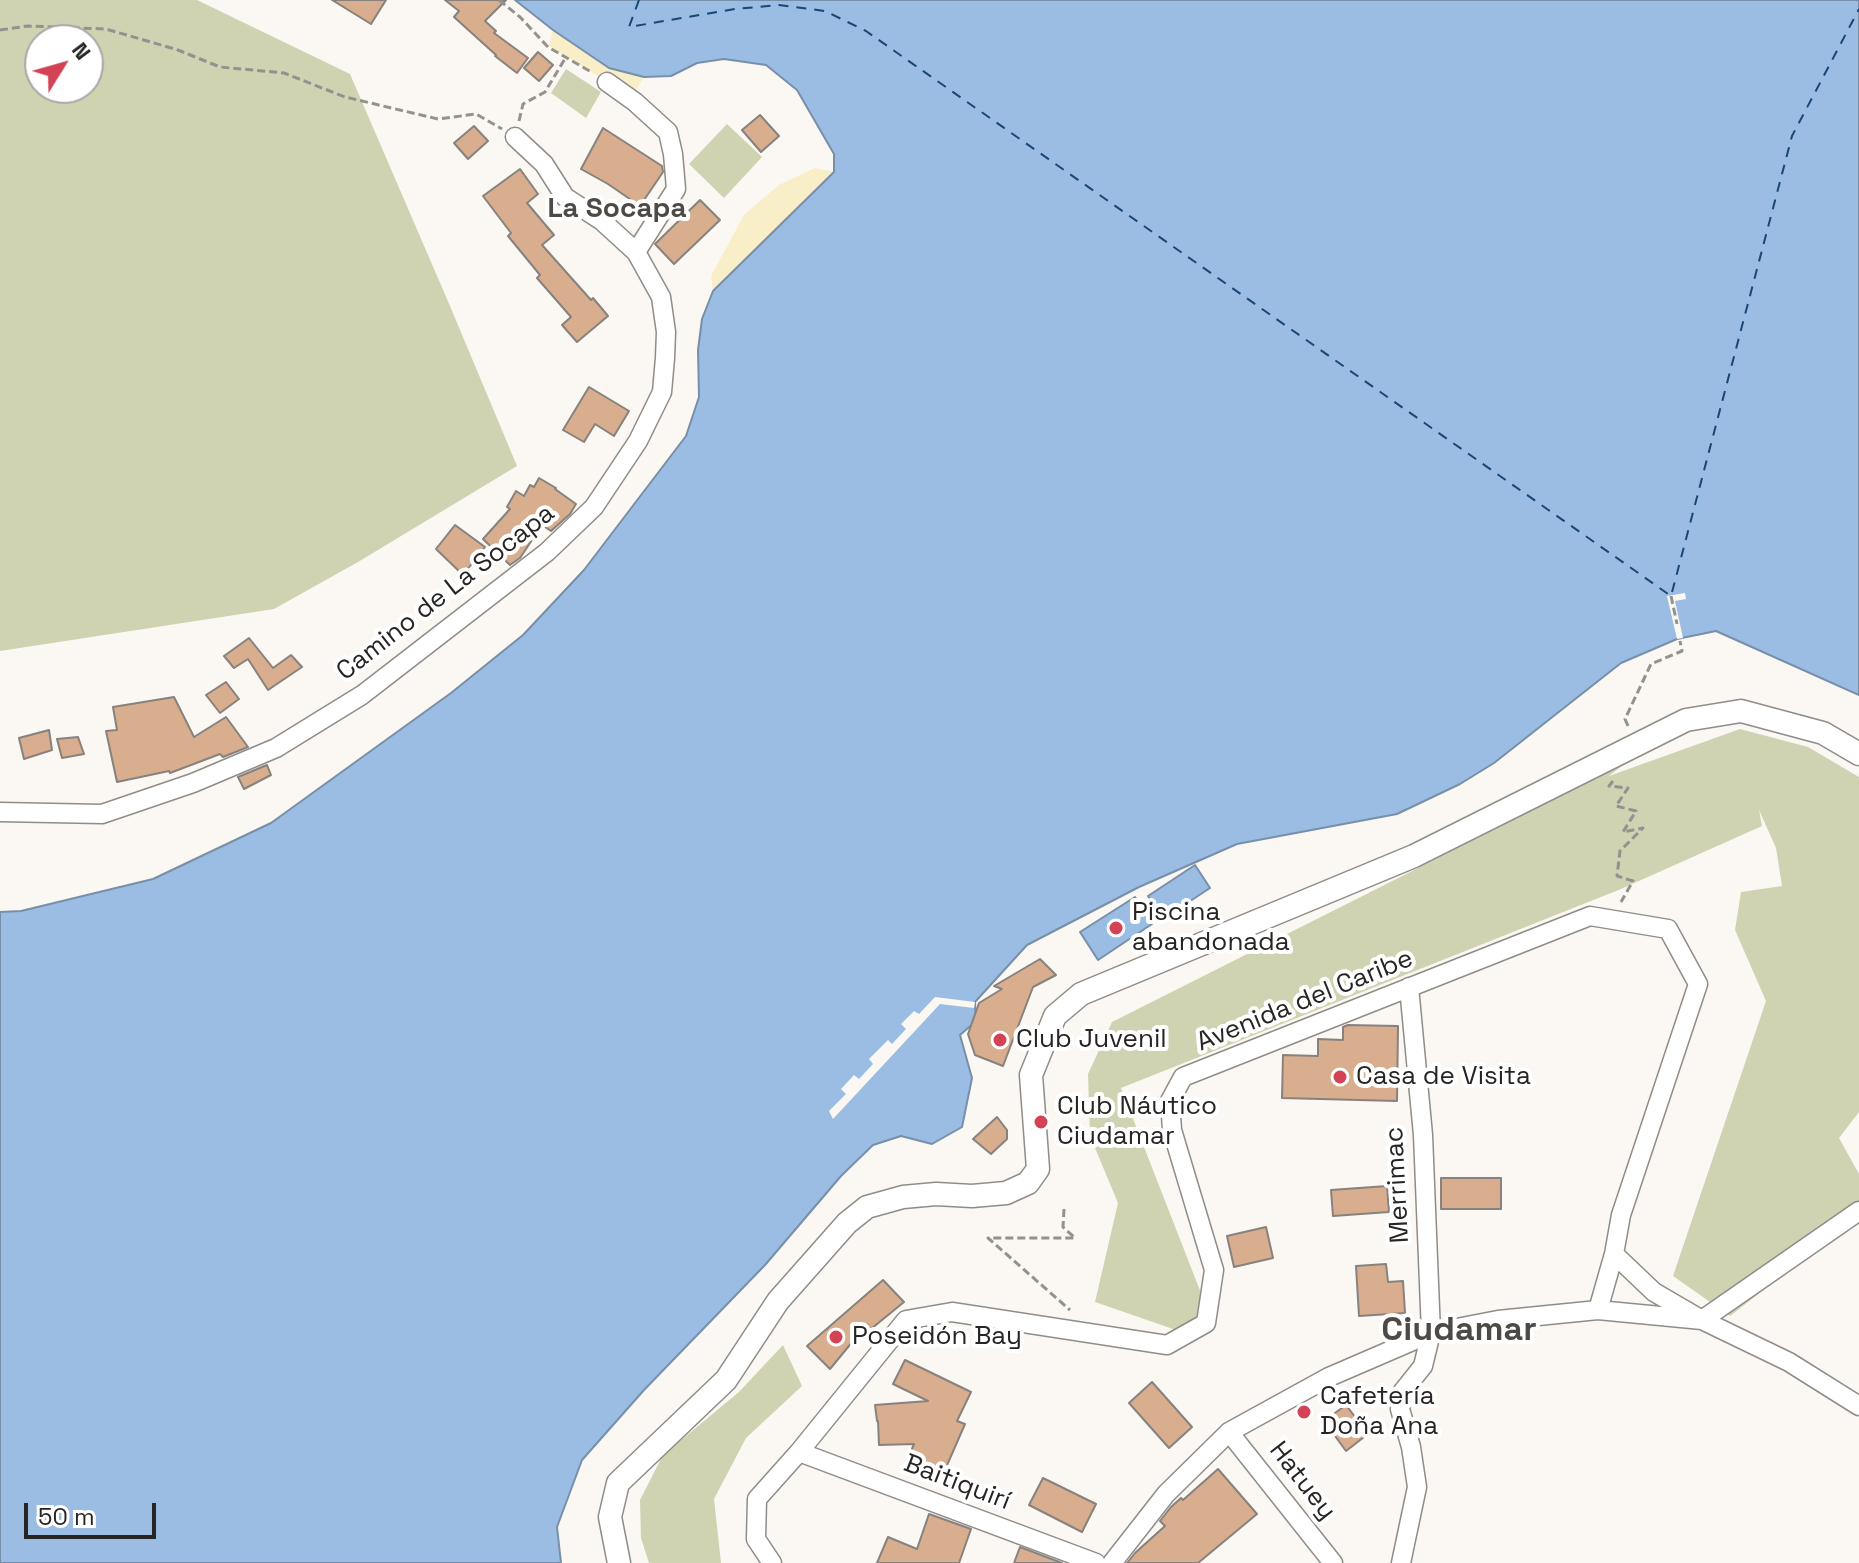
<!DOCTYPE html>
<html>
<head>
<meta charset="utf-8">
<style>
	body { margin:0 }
	#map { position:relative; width:1859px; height:1563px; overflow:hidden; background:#fbf7f2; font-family:"Space Grotesk",sans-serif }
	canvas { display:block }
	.north { position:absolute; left:24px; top:24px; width:80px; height:80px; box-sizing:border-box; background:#fff; border:2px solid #a9a8a7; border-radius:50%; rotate:53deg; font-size:22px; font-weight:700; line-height:32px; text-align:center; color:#272523 }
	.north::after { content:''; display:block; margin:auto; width:28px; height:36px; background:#d34355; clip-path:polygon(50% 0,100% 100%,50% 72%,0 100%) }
	.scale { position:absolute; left:24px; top:1503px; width:132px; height:36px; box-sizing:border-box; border:4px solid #272523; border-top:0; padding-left:10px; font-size:24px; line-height:28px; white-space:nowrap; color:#272523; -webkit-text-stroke:6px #fff; paint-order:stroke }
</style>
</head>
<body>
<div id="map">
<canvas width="1859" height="1563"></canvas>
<div class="north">N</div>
<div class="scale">50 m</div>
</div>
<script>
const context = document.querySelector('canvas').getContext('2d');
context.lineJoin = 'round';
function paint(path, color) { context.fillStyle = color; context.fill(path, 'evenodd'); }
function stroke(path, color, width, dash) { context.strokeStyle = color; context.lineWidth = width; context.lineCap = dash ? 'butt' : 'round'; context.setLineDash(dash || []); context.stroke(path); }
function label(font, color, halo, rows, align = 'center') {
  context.font = font + ' "Space Grotesk",sans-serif'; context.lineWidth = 8; context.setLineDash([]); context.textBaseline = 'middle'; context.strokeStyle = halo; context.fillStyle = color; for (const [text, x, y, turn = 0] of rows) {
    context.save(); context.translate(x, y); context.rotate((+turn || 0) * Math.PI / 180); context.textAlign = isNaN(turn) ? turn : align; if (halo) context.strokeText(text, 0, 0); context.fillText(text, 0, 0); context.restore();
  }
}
paint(new Path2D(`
	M0,0h197l153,74 100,232 67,160 -159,96 -84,47 -274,42zM40,40h48v48h-48z
	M566,69l35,23 -15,26 -35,-25z
	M727,124l35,33 -38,41 -35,-34z
	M1740,729l68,18 51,30v335l-20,26 20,36v42l-129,100 -57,-40 93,-275 -31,-71 6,-38 41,-6 -6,-38 -17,-38 3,16 -141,63 -500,199 87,223 -32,19 -81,-28 23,-99 -28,-67 -2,-62 24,-52 511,-257 -14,11z
	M783,1345l19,41 -56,52 -32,61 7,64h-72l-8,-25 -1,-38 23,-45 76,-63z`), '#d0d3b2');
paint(new Path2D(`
	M553,30l56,38 35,9 -12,20 -83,-51z
	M815,168l19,4 -121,119 -2,-15 33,-61 35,-30z`), '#f8eec8');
const water = new Path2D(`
	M515,0h1344v695l-143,-64 -39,8 -56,24 -127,100 -34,21 -63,30 -160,30 -98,43 -112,58 -52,57 1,19 -16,14 12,43 -10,49 -30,17 -31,-8 -28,9 -32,31 -76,89 -121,125 -62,70 -25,67 4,36h-561v-651l21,-1 132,-32 118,-56 180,-130 72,-58 61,-65 102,-134 13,-39 -1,-47 4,-31 11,-28 121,-119v-18l-37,-64 -31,-25 -42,-6 -27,4 -26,13 -27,1 -35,-9 -56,-38z
	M1195,865l15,23 -47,31 -15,-23z
	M1135,897l17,27 -54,36 -18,-28z`);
paint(water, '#9bbde3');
stroke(water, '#788fa9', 2);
paint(new Path2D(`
	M1685,593l1,6 -11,2 8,37 -6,1 -10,-43z
	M935,997l40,5 -1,6 -34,-4 -107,115 -4,-8 17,-17 -5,-5 13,-14 5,4 14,-15 -4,-5 19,-19 4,4 14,-15 -5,-5 13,-13 5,3z`), '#fbf7f2');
stroke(new Path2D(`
	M639,0l-10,27 106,-18 44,-4 46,6 41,20 805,565 121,-460 67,-127`), '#184776', 2, [10, 8]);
const building = new Path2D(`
	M332,0h54l-15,24z
	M445,0h61l-21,21 11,10 -2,2 34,25 -11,15 -22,-17 1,-1 -42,-38 5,-6z
	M538,52l15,13 -14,16 -15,-13z
	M760,115l19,21 -18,16 -19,-22z
	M474,126l14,15 -20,18 -14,-16z
	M603,128l59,38 1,6 -23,34 -32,-22 -27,-15z
	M520,169l18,25 -11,9 27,32 -12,10 49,55 2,-2 15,18 -31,26 -15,-17 9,-8 -34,-39 3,-3 -32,-39 3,-3 -28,-37z
	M700,200l20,20 -46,44 -19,-20z
	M589,387l40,24 -15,25 -19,-12 -11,18 -21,-12z
	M539,478l17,10 -1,1 21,15 -6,10 -19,17 -9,-6 -22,33 -10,7 -27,-26 27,-30 -3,-2 9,-16 8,5 6,-11 4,2z
	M455,525l30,22 -22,28 -27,-26z
	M249,638l24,30 18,-13 11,12 -34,23 -20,-31 -14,9 -10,-12z
	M226,682l13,17 -19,14 -14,-18z
	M174,697l20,40 32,-20 22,30 -25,10 -3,-3 -50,19 -1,-2 -52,11 -11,-51 11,-1 -4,-23z
	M49,730l3,20 -28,9 -5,-21z
	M78,737l6,17 -22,4 -5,-19z
	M267,765l4,10 -27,14 -6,-12z
	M1040,959l16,16 -23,12 -30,79 -28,-11 -7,-21 11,-31 23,-14 -8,-3z
	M1348,1025l50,1 -1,75 -115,-3 1,-43 35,1v-17l25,1v-13z
	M997,1117l10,13v9l-16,15 -18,-15z
	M1441,1178h60v31h-60z
	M1387,1186l2,26 -56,4 -2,-26z
	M1266,1227l7,31 -39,9 -7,-31z
	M1386,1264l2,18 15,-1 2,32 -46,3 -3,-50z
	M883,1280l21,22 -33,27 -4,-5 -37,45 -23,-23z
	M905,1360l66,32 -14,29 8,3 -24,55 -35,-16 8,-19 -35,1 -1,-24h-1l-2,-16 53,-4 -35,-17z
	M1152,1382l40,45 -23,21 -40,-45z
	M1346,1405l22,29 -22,17 -22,-30z
	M1218,1469l39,45 -59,49h-71l8,-10 30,-27 -5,-5 11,-14 10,-9 2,2z
	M1043,1478l53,26 -14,28 -53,-27z
	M929,1514l42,15 -12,34h-82l11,-26 29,12z
	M1020,1547l42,16h-48z`);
paint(building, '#d8ae8f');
stroke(building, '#87827e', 2);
const minor = new Path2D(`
	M515,137l29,27 21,33 37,24 34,31
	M0,812l102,2 91,-31 83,-35 86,-53 185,-143 47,-45 44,-66 24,-49 3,-34 1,-26 -5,-35 -25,-45 40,-63 -3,-35 -5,-22 -33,-30 -28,-20
	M1598,1310l16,-56
	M1229,1432l104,131
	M799,1452l297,111
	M772,1563l-16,-24 1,-40 42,-47 107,-132 46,-8 215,33 39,-22 8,-53 -42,-140 -2,-29 13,-24 407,-161 78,13 30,55 -77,231 -7,39 40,38 48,28 157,-109
	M1112,1563l54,-69 63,-62 100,-55 102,-44 67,-13 100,-10 104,10 87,42 70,44
	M1401,1563l16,-76 -6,-40 -11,-38 3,-18 20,-25 8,-33 -8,-198 -14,-148`);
const major = new Path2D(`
	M619,1563l-9,-46 8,-34 108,-103 52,-79 69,-78 20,-16 36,-10 33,-3 36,2 34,-3 22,-10 10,-14 -7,-94 24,-59 26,-22 333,-138 272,-136 55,-9 82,22 36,21`);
stroke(minor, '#908c88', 21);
stroke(major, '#908c88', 25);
stroke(new Path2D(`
	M499,0l21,17 28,30 45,26
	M0,30l28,-4 78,3 72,21 42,17 64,6 61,24 93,22 38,-5 26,15
	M519,121l4,-17 22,-12 21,-35
	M1671,596l6,28
	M1628,726l-3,-7 26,-55 31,-13 -2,-10
	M1613,781l-4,5 19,2 -12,18 20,5 -13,21 20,-4 -23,23 -3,25 16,5 -12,21
	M1064,1209l-1,18 12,11h-87l82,72`), '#94918e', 3, [8, 4]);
stroke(minor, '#fff', 18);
stroke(major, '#fff', 22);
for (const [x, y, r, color] of [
	[1116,928,8,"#d34355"],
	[1000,1040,8,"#d34355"],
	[1340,1077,8,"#d34355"],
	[1041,1122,8,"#d34355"],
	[836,1337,8,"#d34355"],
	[1304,1412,8,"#d34355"]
]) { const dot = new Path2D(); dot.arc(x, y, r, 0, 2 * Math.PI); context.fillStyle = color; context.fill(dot); stroke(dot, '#fff', 3); }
label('26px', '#272523', '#fff', [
	["Camino de La Socapa",446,593,-38],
	["Avenida del Caribe",1305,1001,-22],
	["Merrimac",1398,1185,-93],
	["Hatuey",1302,1481,52],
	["Baitiquirí",957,1483,21]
]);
label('26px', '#272523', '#fff', [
	["Piscina",1132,913],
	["abandonada",1132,943],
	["Club Juvenil",1016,1040],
	["Casa de Visita",1356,1077],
	["Club Náutico",1057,1107],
	["Ciudamar",1057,1137],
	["Poseidón Bay",852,1337],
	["Cafetería",1320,1397],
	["Doña Ana",1320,1427]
], 'left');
label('bold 28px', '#4d4a46', '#fff', [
	["La Socapa",617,209]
]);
label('bold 34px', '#4d4a46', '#fff', [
	["Ciudamar",1459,1331]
]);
</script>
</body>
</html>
